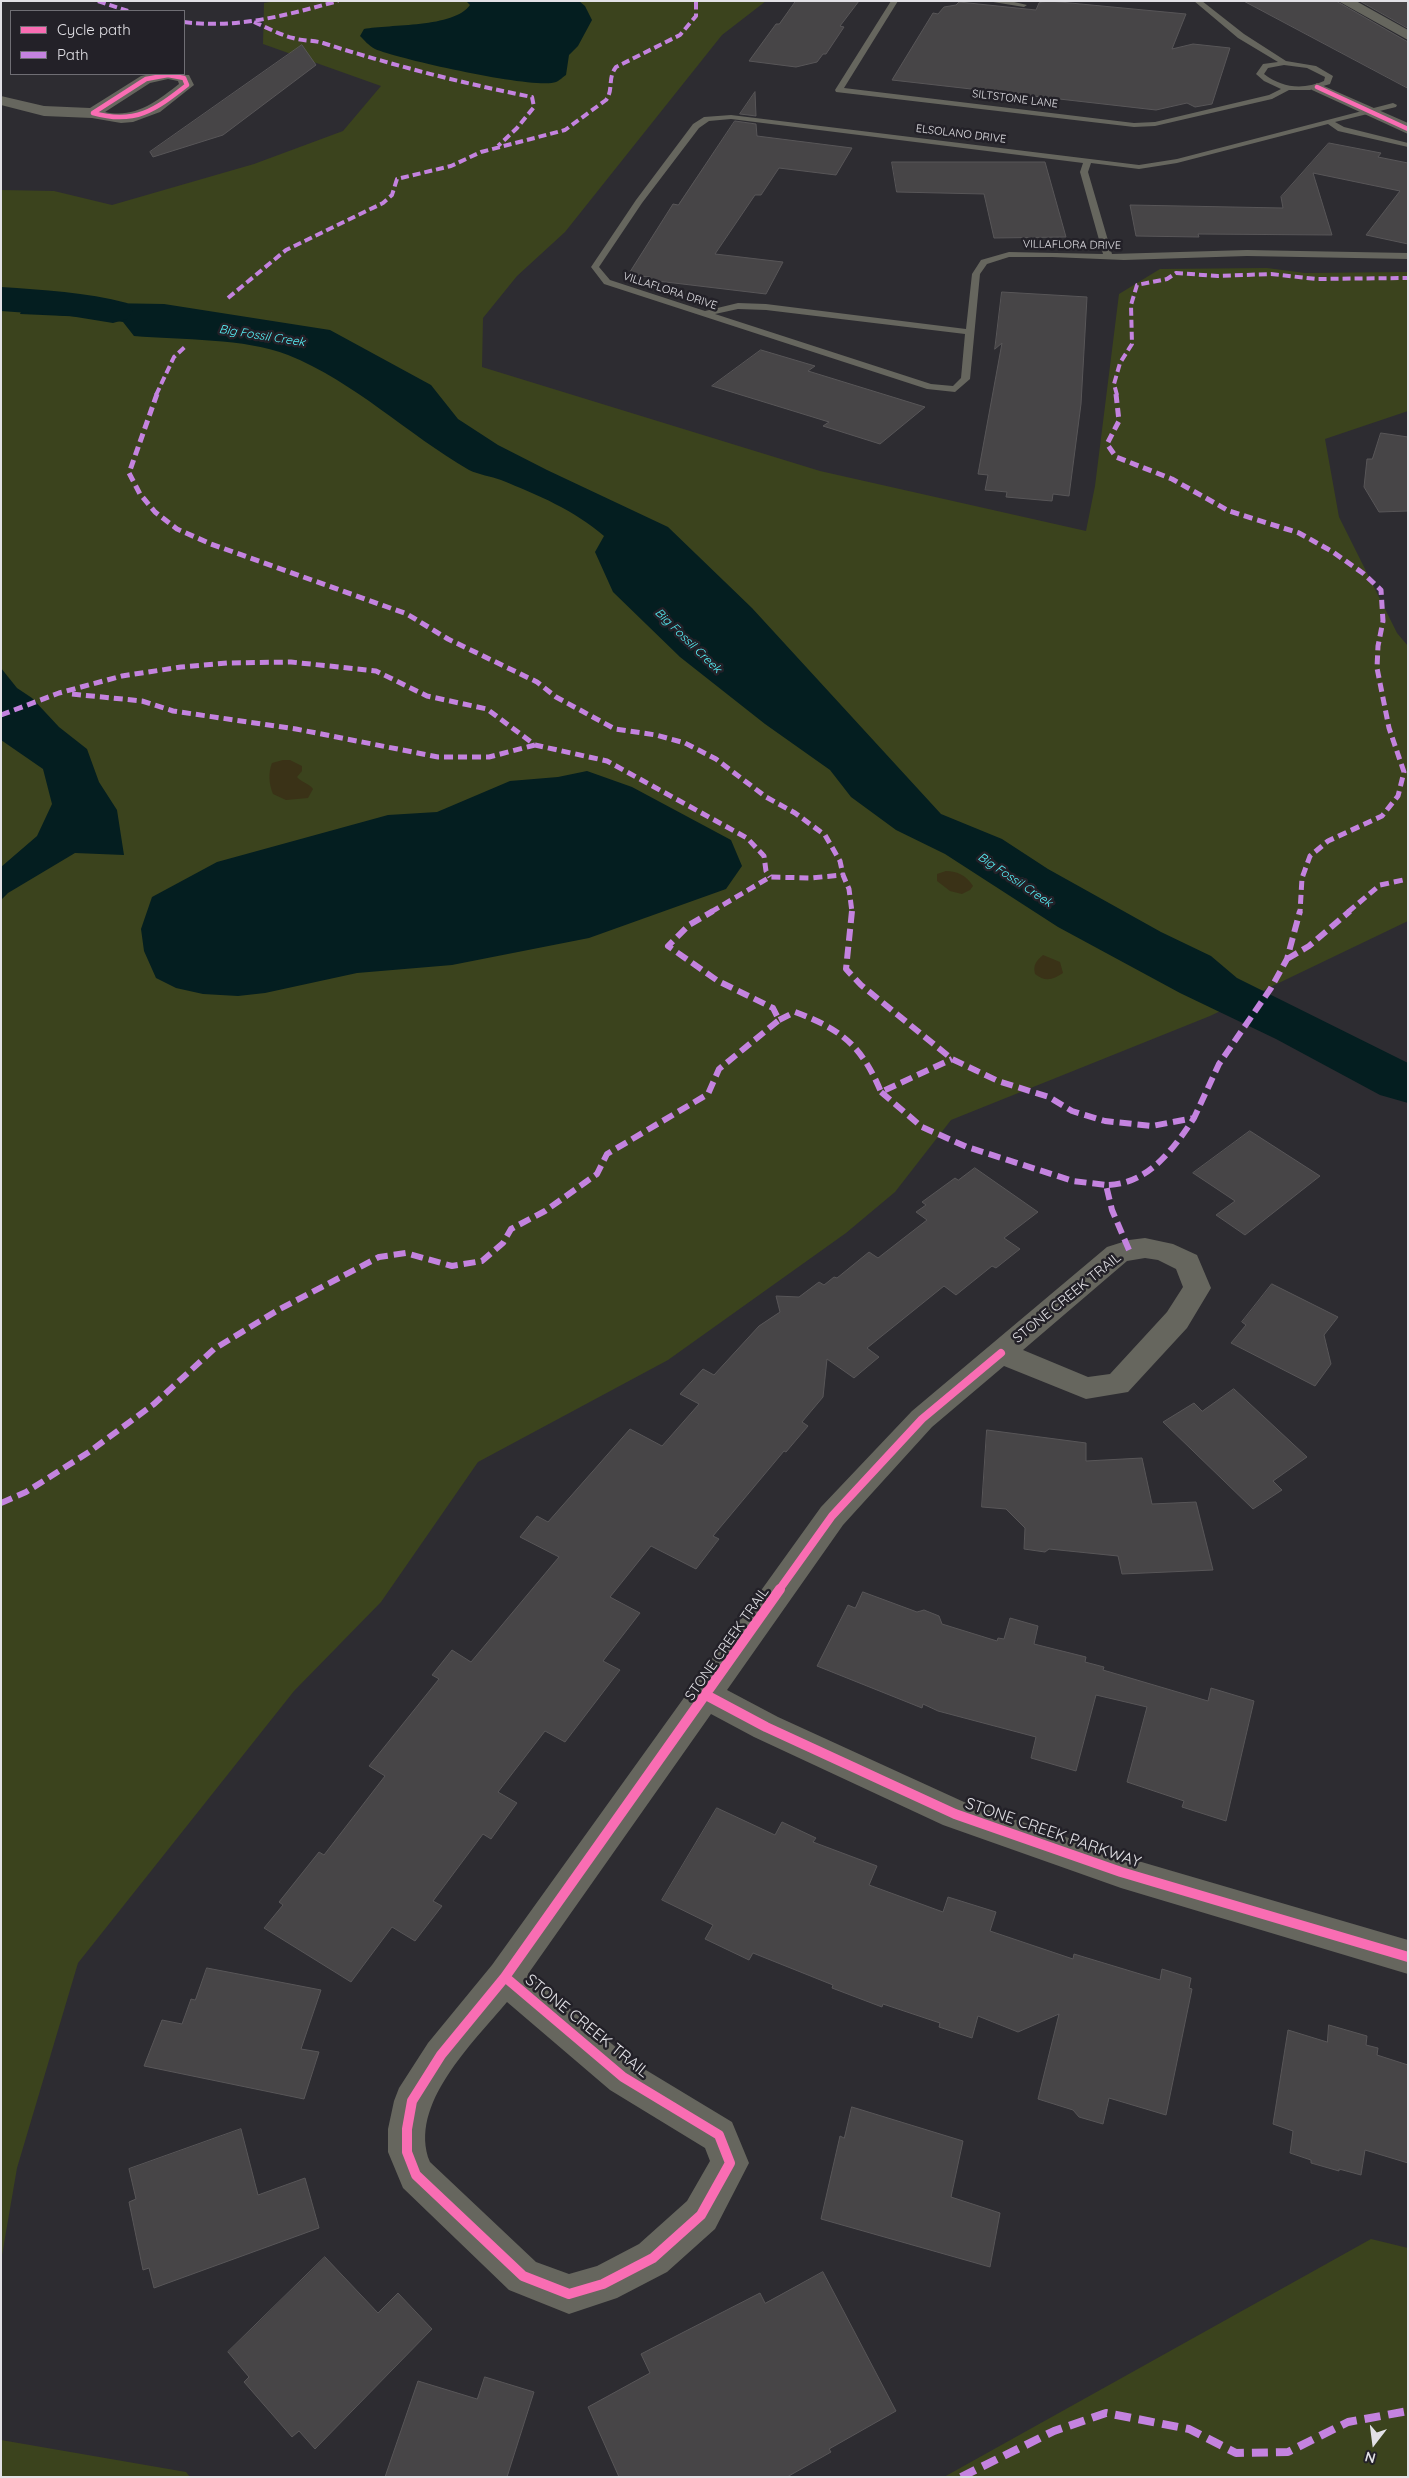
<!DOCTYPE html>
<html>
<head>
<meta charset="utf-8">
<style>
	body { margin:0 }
	#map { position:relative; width:1409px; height:2478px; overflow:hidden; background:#2d2c31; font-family:Quicksand,sans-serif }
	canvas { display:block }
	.frame { position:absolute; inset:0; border:2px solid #e2e1e6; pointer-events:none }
	.legend { position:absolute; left:10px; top:10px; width:175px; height:65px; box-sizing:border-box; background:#232128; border:1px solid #6f6e74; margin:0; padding:6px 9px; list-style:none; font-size:15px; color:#e2e1e6 }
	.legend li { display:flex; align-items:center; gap:10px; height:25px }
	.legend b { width:25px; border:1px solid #6f6e74 }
	.north { position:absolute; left:1349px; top:2418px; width:50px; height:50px; -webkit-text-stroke:4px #232128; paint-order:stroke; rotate:195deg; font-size:14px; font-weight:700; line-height:20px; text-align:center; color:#e2e1e6 }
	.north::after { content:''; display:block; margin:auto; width:18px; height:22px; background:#e2e1e6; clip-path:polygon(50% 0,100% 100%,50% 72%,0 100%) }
</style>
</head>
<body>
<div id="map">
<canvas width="1409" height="2478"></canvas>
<div class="frame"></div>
<ul class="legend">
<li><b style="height:6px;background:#f96db3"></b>Cycle path</li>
<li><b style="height:6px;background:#c483df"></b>Path</li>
</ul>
<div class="north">N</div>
</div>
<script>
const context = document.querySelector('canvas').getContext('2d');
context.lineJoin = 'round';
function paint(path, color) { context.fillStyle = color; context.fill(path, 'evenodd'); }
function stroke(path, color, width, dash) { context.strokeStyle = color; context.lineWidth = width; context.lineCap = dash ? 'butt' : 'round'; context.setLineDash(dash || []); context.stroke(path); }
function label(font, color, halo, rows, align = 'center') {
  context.font = font + ' Quicksand,sans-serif'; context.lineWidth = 5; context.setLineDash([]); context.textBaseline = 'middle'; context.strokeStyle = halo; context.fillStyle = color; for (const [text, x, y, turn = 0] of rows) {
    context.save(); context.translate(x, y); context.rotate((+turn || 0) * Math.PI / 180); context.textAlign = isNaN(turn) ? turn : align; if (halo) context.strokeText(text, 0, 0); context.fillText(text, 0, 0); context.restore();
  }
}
paint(new Path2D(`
	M276,1h490l-44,34 -157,197 -48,44 -34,42 -1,49 338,104 266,60 9,-45 24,-192 41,-25 107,-1 38,5 103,-1v139l-83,28 14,78 58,116 11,13v275l-198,95 -259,104 -56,72 -49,41 -178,127 -190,102 -97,140 -87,89 -216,272 -61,205 -16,93v-2071l53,1 58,14 142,-41 89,-33 38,-45 -118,-42 1,-41z
	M1371,2239l37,9v229h-464z
	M1,2440l185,32 4,5h-189z`), '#3b431d');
paint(new Path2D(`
	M283,760h7l12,6v5l-5,6c5,6 12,6 16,12l-5,9 -22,2 -13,-6c-4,-10 -5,-21 -1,-31z
	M946,871c11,0 21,5 27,15l-3,4 -8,4 -12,-3 -13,-10v-7z
	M1043,955l17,7 3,11c-10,7 -18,9 -28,1 -2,-9 1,-13 8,-19z`), '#3a3217');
paint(new Path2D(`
	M466,1h113l6,5 7,14 -14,26 -9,9 -3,20c-3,2 -7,6 -10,7 -20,8 -158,-23 -181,-33 -6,-3 -11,-9 -15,-13l4,-7c26,-5 90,-1 106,-24z
	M29,294l76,9 59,1 166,26 101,55 27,34 40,26 49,25 121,57 84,81 189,206 61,25 46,30 113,63 50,24 26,22 171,85v40l-28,-8 -104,-56 -96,-46 -122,-66 -113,-73 -49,-24 -45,-33 -21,-27 -65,-46 -85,-67 -67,-65 -18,-40 9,-16c-30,-26 -66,-41 -103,-56 -10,-4 -22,-5 -32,-10 -62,-36 -114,-88 -181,-115 -43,-17 -107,-15 -154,-19l-11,-14 -35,-5 -68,-3z
	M1,668l16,20 15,10 27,29 28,22 12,33 18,28 7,45 -49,-2 -67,40 -7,7v-33l36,-31 15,-32 -9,-35 -42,-29z
	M587,771l45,16 99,53 11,26 -16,23 -137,49 -137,27 -95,8 -92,20 -27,3 -35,-2 -27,-6 -20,-10 -12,-27 -3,-22 11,-32 65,-35 171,-47 49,-3 73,-31 48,-4z`), '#041e20');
paint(new Path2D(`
	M1,287c42,3 85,5 126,16l6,8 -6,8 -14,4 -43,-7 -69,-5z`), '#041e20');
const building = new Path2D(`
	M796,1h63l-19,25 4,1 -18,27h-3l-6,8 -21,5 -47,-6 27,-37h3z
	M1049,1l137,13 -14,35 21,-5 37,4 -18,56 -17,3 -8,-4 -31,7 -264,-30 41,-67 5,1 6,-7 12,-2 3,-3 77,8 3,-7z
	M1244,1h92l72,41v46z
	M1360,1h48v27z
	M302,45l14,20 -93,70 -70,22 -3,-5z
	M755,92l1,24 -16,-2z
	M735,121l21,3 1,12 95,12 -16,27 -57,-7 -18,27h-6l-40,59 68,8 -17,32 -117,-14 1,-3 -22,-2 45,-71 5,1z
	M1329,143l52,10 -3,4 30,6v81l-42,-9 34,-44 -87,-18 19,62 -134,-1 1,3 -63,-1 -6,-31 153,3 -2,-11z
	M892,162h153l21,75 -72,1 -10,-44 -87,-2z
	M1002,292l85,5 -6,107 -12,92 -16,-2 -1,7 -46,-4 1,-5 -22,-2 3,-15 -10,-1 24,-131 -7,6z
	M761,350l54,16 -7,5 117,36 -45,37 -57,-18 6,-4 -117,-36z
	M1381,433l27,4v74l-29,1 -15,-25 3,-28h5z
	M1250,1131l70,45 -75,59 -29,-20 19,-14 -42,-28z
	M975,1168l63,44 -34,26 16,11 -24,19 -4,-2 -36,29 -12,-9 -77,62 12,9 -25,21 -27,-19 -4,38 -21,25 6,4 -22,26 -2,-1 -71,85 6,3 -23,30 -45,-23 -41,51 30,16 -37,48 17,9 -55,72 -20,-11 -47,61 19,11 -26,36 -8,-5 -50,67 9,5 -27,35 -23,-14 -41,55 -87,-54 19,-23 -4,-3 40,-50 5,3 61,-79 -16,-10 70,-87 -7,-4 20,-25 19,12 88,-105 -39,-20 17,-21 11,6 82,-93 32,17 37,-42 -19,-10 23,-25 11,6 45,-49 21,-14 -4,-16 23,1 20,-15 5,3 10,-8 3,1 32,-26 9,6 49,-38 -11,-8 10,-7 -4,-3 33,-24 3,2z
	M1272,1284l66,33 -14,18 7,29 -16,22 -84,-43 15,-18 -4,-3z
	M1234,1389l73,68 -34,24 9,9 -29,19 -90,-87 31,-19 8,8z
	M987,1430l99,13v18l56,-3 10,46 44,-2 17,68 -91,4 -4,-18 -69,-7 -4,3 -21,-3 1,-21 -19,-19 -24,-2z
	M863,1592l54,20 7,-2 15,6 3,8 55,17 1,-3 6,1 6,-21 28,8 -4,18 52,13 -1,5 19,5 -1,3 105,31 3,-13 43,13 -28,120 -44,-14 2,-6 -57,-19 20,-75 -51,-12 -20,76 -45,-13 5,-21 -98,-26 -15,-7 -1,4 -105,-42 31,-61 7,3z
	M717,1808l58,27 7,-13 34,16 -3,4 64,24 -8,19 74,27 5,-15 48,15 -6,19 83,28 1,-5 86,26 2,-11 29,9 -2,10 3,1 -26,126 -57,-17 -6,26 -24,-7 -6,-7 -35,-11 21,-85 -41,18 -40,-16 -6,22 -33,-11 1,-4 -57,-19 -1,3 -50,-19 1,-3 -80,-32 -4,7 -44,-21 8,-14 -51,-25z
	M207,1968l114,22 -20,59 18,3 -15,47 -160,-33 18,-46 20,4 9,-25 4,1z
	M1329,2025l38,11 -1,9 12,3 -1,7 31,10v98l-43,-13 -4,25 -22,-6v2l-28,-8v-3l-21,-7 3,-22 -20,-7 15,-94 39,12z
	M852,2107l111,34 -12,56 49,16 -10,54 -169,-48 19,-83 4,2z
	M241,2129l17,66 47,-17 14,50 -165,60 -5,-20 -6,2 -14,-68 7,-3 -7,-30z
	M325,2257l53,56 20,-20 34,36 -117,120 -16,-18 -7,6 -48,-55 5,-5 -21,-25z
	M823,2272l73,139 -67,38 2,3 -44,25h-168l-31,-70 62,-34 -9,-19 119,-61 5,10z
	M485,2377l49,15 -27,85h-122l33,-96 59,18z`);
paint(building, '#474547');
stroke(building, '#585658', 1);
paint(new Path2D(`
	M891,1h7l-54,87 290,35 21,-1 114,-27 12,-6 -17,-8 -8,-7 7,-10 15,-2 -40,-24 -44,-37h8l42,33 42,27 30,5 17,10 -3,8 -20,6h-21l-17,9 -117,27 -21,1 -298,-35 -1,-2zM1284,65l23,3 18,9 -1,4c-21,9 -42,7 -60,-7l4,-6z
	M987,1h23l17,4 -3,2z
	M1393,103l4,2 -1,2 -61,15 9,5 64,16v4l-70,-16 -10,-7 -151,39 -38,6 -48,-6 -3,9 24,82 135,-4 161,3v6l-161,-3 -123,4 -72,-3h-43l-22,7 -7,10 -10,105 -15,13 -28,-3 -323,-105 -13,-17 45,-67 57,-76 11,-7 27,-2 408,50 38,-6zM731,119l352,44 -3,9 23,82 -94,-2 -28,8 -9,14 -6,55 -200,-25 -28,-1 -33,8 -95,-31 -11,-13 43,-64 57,-75 10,-7zM738,309l28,1 199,24 -4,44 -8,8 -22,-2 -216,-70z`), '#66665e');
paint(new Path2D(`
	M1338,1h18l52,29v10z
	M151,74l38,1 5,10 -34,27 -27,10 -12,1 -29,-5 -48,-2 -43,-11v-9l43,10 46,2 51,-32zM168,79l10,2 1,3c-22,17 -44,35 -74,28l45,-29z
	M1317,83l91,40v11l-96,-44 -2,-3z
	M1145,1238l28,6 24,11 14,33 -24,40 -59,64 -42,7 -82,-33 -72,61 -89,98 -116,165 51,27 186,85 157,54 287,84v34l-287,-86 -178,-63 -189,-88 -43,-23 -183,260 108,90 96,58 17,41 -34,66 -48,43 -50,26 -48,16 -60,-24 -106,-102 -15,-36v-23l6,-28 5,-13 29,-45 64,-78 329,-458 91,-96 195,-164 22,-7zM1145,1258l13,2 18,9 7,18 -16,25 -57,62 -22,3 -65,-27 104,-89zM507,2002l103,88 95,58 5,13 -23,40 -48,43 -42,22 -28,8 -33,-12 -106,-100c-23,-57 44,-120 77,-160z`), '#66665e');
stroke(new Path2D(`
	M98,1l30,10
	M184,22c54,7 103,-7 154,-21
	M254,22c12,5 26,13 39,16 9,3 20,2 30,5 69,22 138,40 209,54l2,10 -17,21 -19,18
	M228,298l58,-48 97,-47 9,-8 5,-16 54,-13 30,-14 84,-22 41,-30c8,-11 1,-21 10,-33l64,-32 16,-19v-15
	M156,395l18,-38 12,-11
	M1117,395l-3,-11 6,-21 12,-19 -1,-39 6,-20 30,-6 9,-6 42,3 53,-2 45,5 92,-1`), '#c483df', 4, [8, 4]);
stroke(new Path2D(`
	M157,394l-28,79 11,21 15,18 22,17 34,15 196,70 41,25 89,43 19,15 59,32 41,6 29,8 31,16 50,38 29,16 30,22 15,26 3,14
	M1116,394l3,27 -12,23 9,13 56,22 57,32 70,22 34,19 31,22 17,16 2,31 -5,25 -1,22 12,60 15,44 -6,24 -16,20 -54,25 -18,15 -8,22 -2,34
	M72,694l70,7 31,10 123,18 142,28h51l46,-12
	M1,715l58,-22 63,-17 59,-9 46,-4 64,-1 85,9 51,25 60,13 48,36 72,16 140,77 17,18 2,15 4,6
	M711,912l59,-35 40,1 33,-3 6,14 3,23
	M1348,912l32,-27 28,-6`), '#c483df', 5, [9, 5]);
stroke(new Path2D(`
	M852,911l-6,58 15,16 91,74 46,22 51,16 23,14 33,10 47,5 42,-8 25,-54 52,-76 16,-29 13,-48
	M1287,959l22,-13 41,-35
	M779,1020l16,-8c46,17 67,34 86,80l71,-33
	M881,1092l41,35 45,20 106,34 33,4
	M1129,1250l-17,-40 -6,-25c41,0 67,-35 88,-67
	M1,1503l25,-11 63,-40 65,-48 60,-55 64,-39 101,-53 27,-4 46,13 30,-5 21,-18 8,-14 34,-18 52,-37 10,-20 101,-60 11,-25 60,-49 -6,-12 -55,-27 -50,-35 21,-21 24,-14`), '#c483df', 6, [12, 6]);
stroke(new Path2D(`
	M961,2477l93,-46 52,-18 83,16 47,24 52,-1 60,-30 60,-11`), '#c483df', 8, [16, 8]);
stroke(new Path2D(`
	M168,75l16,3 3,7c-32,25 -52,40 -94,28l53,-34z
	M1317,87l91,42`), '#f96db3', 4.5);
stroke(new Path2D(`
	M779,1590l53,-74 90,-97 79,-66`), '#f96db3', 8);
stroke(new Path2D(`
	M706,1695l60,32 189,87 166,58 287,85
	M505,1977l118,100 96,58 11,28 -29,52 -48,43 -50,26 -34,10 -46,-18 -107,-101 -9,-23v-23l5,-28 29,-46z
	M505,1977l275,-388`), '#f96db3', 10);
label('11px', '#e2e1e6', '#232128', [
	["SILTSTONE LANE",1015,99,7],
	["ELSOLANO DRIVE",961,134,7],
	["VILLAFLORA DRIVE",1072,245,1],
	["VILLAFLORA DRIVE",670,291,18]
]);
label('italic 12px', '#57f2f9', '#232128', [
	["Big Fossil Creek",262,336,9],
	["Big Fossil Creek",688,641,44],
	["Big Fossil Creek",1015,880,34]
]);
label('14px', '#e2e1e6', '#232128', [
	["STONE CREEK TRAIL",1067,1298,-39],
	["STONE CREEK TRAIL",727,1644,-55]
]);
label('16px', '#e2e1e6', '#232128', [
	["STONE CREEK PARKWAY",1053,1833,19],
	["STONE CREEK TRAIL",587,2026,39]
]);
</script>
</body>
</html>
